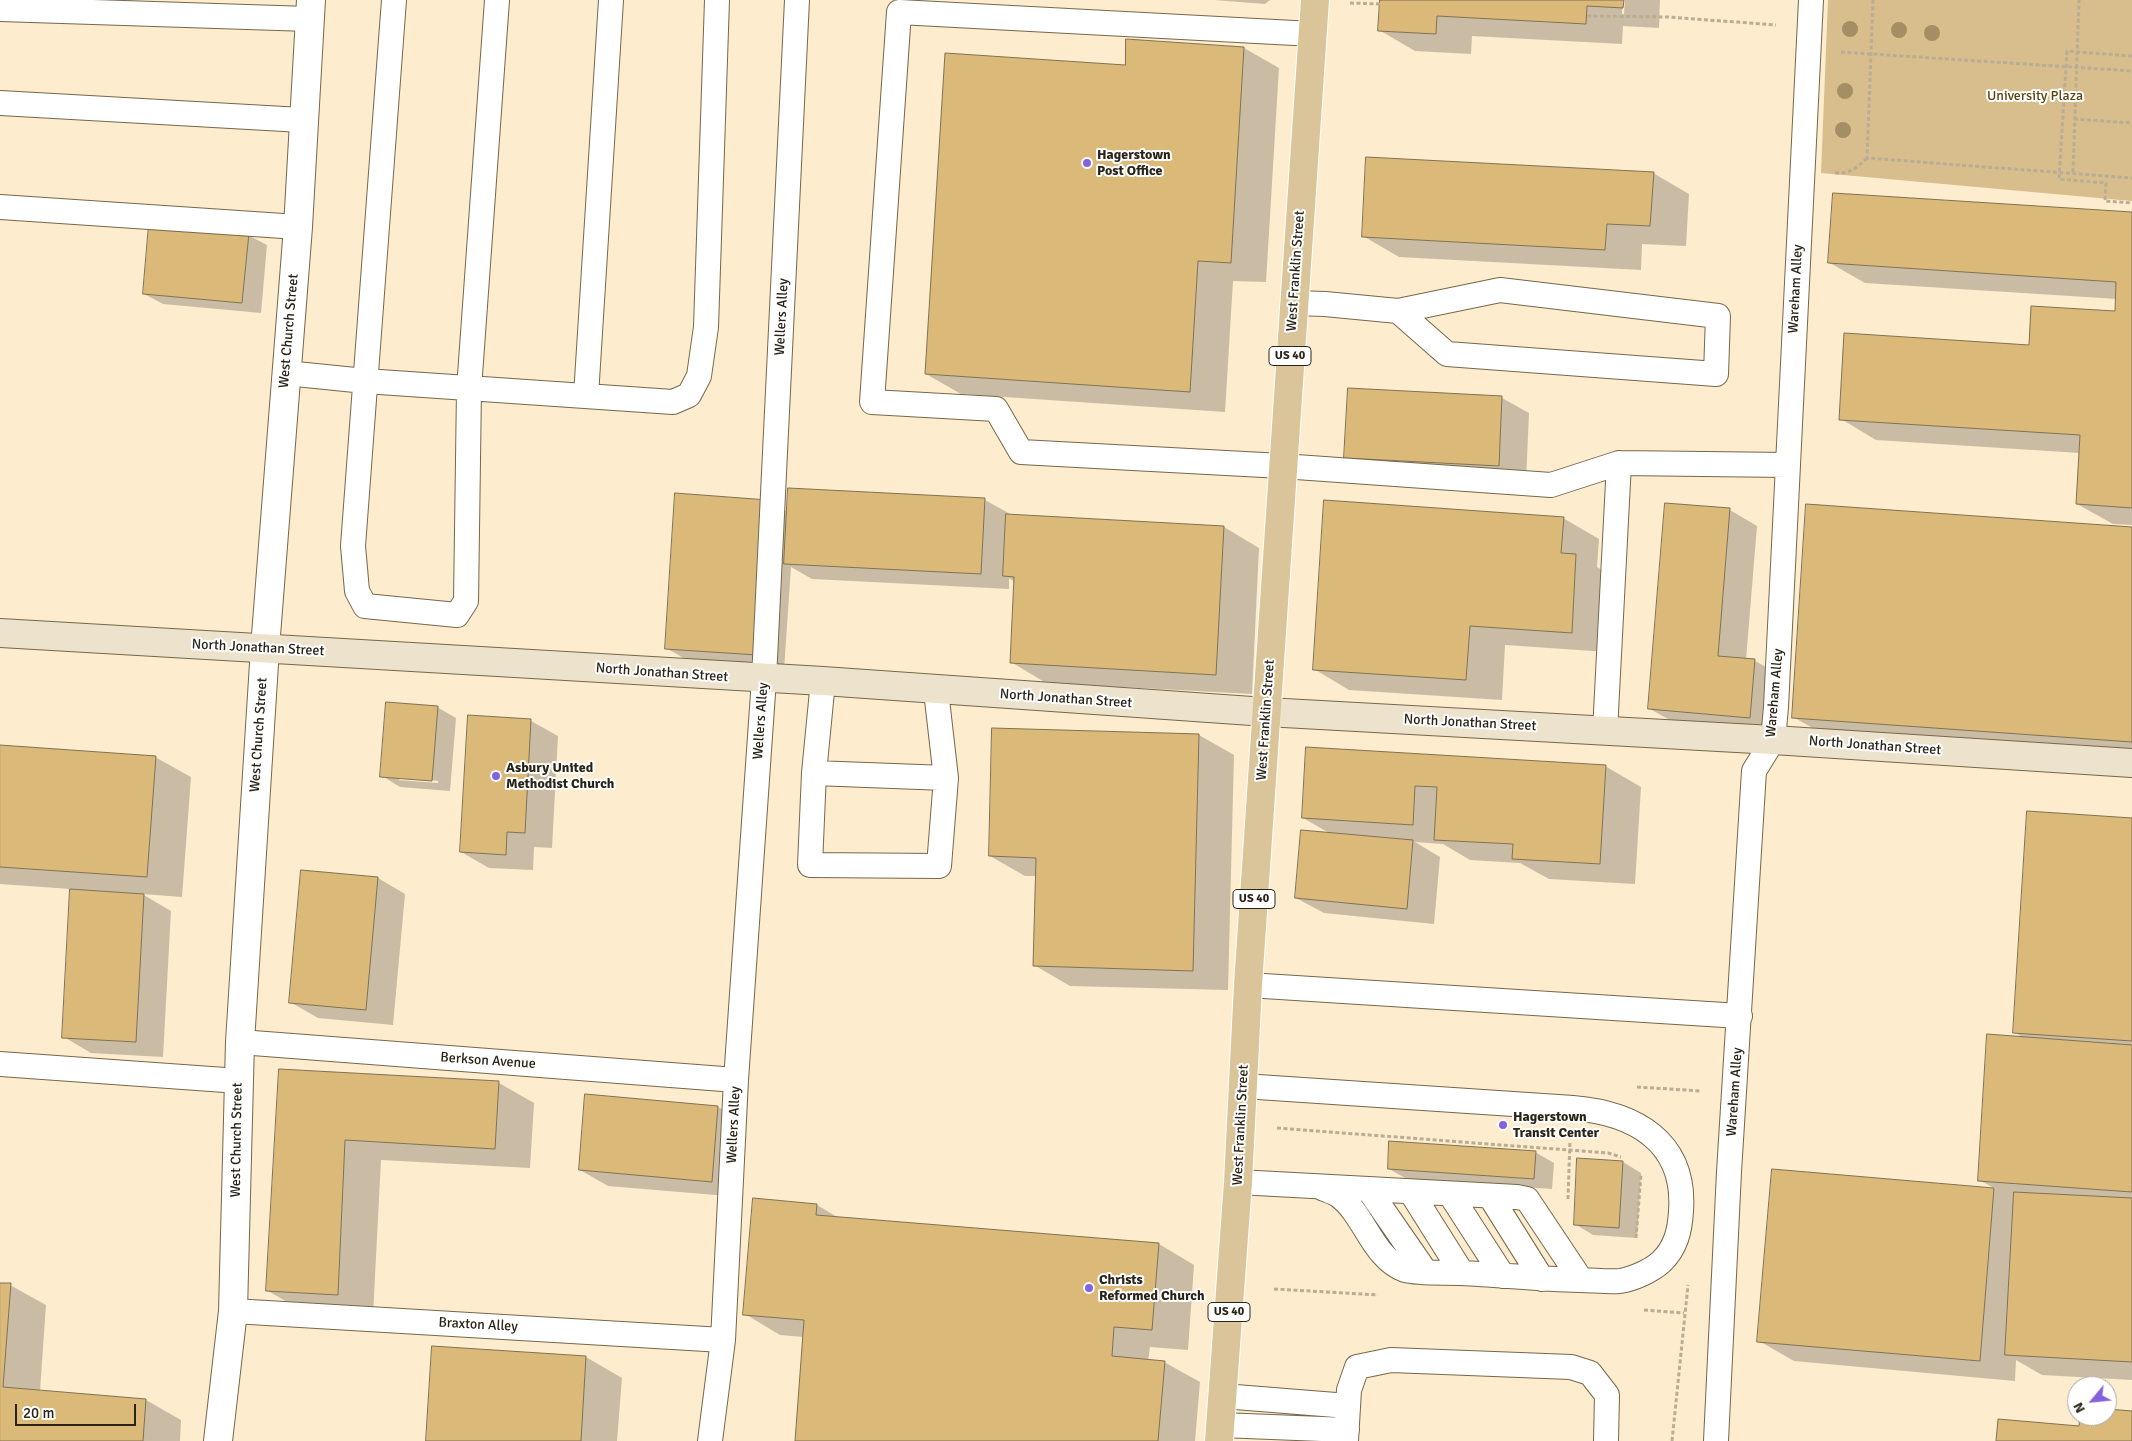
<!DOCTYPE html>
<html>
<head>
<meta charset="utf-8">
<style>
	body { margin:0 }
	#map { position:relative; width:2132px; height:1441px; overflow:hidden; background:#fdeccd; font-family:Signika,sans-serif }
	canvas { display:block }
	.north { position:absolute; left:2067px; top:1376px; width:50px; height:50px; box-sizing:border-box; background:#fff; border:1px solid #aaa7a3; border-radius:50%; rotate:242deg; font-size:14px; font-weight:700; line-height:20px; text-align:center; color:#2a2418 }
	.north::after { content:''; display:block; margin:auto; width:18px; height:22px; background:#8562dd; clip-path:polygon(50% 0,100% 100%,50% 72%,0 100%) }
	.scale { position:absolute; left:15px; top:1404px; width:121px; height:22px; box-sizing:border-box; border:2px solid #2a2418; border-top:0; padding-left:6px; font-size:15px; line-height:18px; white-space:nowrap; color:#2a2418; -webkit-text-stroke:4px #fff; paint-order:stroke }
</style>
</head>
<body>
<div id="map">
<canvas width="2132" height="1441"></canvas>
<div class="north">N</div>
<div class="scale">20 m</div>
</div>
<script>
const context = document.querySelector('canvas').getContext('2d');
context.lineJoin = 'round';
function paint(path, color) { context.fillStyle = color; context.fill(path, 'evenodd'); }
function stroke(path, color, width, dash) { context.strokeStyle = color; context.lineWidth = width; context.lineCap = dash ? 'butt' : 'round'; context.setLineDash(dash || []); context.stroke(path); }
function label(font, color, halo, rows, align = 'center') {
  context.font = font + ' Signika,sans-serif'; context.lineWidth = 4; context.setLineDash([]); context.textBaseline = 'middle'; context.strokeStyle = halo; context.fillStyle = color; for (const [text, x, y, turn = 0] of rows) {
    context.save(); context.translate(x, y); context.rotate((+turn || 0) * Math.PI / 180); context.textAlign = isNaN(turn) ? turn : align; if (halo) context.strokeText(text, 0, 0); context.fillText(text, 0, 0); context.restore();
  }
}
paint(new Path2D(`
	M1828,0h304v201l-311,-28z`), '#d8be8d');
paint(new Path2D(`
	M1214,0h56l-5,4z
	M1381,0h242l-1,14h2l1,-14h35l-1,28 -36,-2 -1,18 -150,-8 -1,18 -56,-3 -36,-21z
	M1244,48l35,20 -13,214 -33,-1 -8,131 -264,-18 -35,-20 200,-308z
	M1653,173l36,21 -3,52 -44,-2 -1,26 -242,-13 -36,-21z
	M2132,213v312l-19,-1 -36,-20 3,-51 -204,-13 -35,-21 275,-107 1,-13 -252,-16 -35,-20z
	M248,235l19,10 -6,68 -98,-9 -19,-10z
	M1349,389l153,9 27,15 -3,68 -153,-8 -27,-16z
	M789,490l196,10 27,15 212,12 35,21 -7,146 -206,-11 -35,-21 4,-80 -6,-4v11l-197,-10 -21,-12 -7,103 -90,-6 -28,-16 101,-147 21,11z
	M1730,510l27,16 -11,134 9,1 28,15 -5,57 -101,-9 -27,-15z
	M1563,518l36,21 -2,28 15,9 -5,76 -102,-7 -3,55 -153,-10 -35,-21z
	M2132,528v231l-303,-22 -36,-20z
	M437,707l19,11 -6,73 -50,-4 -18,-11zM399,777l39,4v2l-39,-3z
	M531,721l27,15 -6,112 -18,-1 -1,23 -44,-2 -28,-16z
	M1199,735l35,20 -6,235 -158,-4 -36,-21 2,-89h-11l-35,-20z
	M0,746l155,11 36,20 -9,120 -40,-3 29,17 -8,146 -72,-4 -27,-16 7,-148 -71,-5z
	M1307,749l298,17 36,21 -6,97 -86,-5 -29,-16 -50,-3 -27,-16 -28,-2 25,15 -6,67 -110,-11 -28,-15 35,-64 -28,-16z
	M2132,820v560l-90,-5 -26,-15 -1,21 -221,-20 -35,-20 14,-171 223,19 -17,-9 45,-142 -10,-6z
	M378,878l27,16 -12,131 -75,-7 -28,-16z
	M280,1070l219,13 35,20 -4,65 -149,-8 -8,155 -70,-4 -35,-20z
	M586,1095l132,12 27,16 -6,74 -131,-11 -28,-16z
	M1535,1152l19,11 -2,26 -145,-10 -18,-10z
	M1623,1162l18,11 -4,65 -44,-3 -18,-11z
	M817,1205l22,13 320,26 35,21 -6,85 -38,-3 -2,14 16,1 36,20 -5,59h-399l8,-104 -24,-2 -35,-21z
	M0,1284l10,1 36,20 -6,86 106,9 35,20 -1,21h-180z
	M433,1347l153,10 36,21 -5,63h-190z`), '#0003');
const building = new Path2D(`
	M1380,0h244l-1,8 -36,-2 -1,18 -149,-8 -1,18 -58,-3z
	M1126,39l118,8 -13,216 -33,-2 -8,131 -265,-18 20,-321 180,12z
	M1366,157l288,15 -4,54 -43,-2 -2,26 -243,-13z
	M1833,193l299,19v296l-56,-4 4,-69 -241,-15 5,-87 185,12 2,-39 84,5 1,-29 -288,-19z
	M149,224l100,9 -7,70 -99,-9z
	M1348,388l154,8 -3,70 -155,-8z
	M788,488l197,10 -4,76 -197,-10z
	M675,493l93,7 -11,155 -92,-6z
	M1324,500l240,17 -3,36 15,1 -4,79 -102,-7 -4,54 -153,-10z
	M1665,503l65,5 -12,148 37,3 -5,59 -102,-9z
	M1806,504l326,23v215l-340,-24z
	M1006,514l218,12 -8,149 -206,-12 4,-86 -11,-1z
	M386,702l52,4 -6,75 -52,-4z
	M468,715l63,4 -6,114 -18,-1 -1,23 -46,-3z
	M992,728l207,6 -6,237 -160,-5 3,-108 -47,-2z
	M0,745l156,11 -9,121 -147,-10z
	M1306,747l300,18 -6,99 -88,-5 1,-15 -79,-4 3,-53 -22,-1 -2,39 -111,-7z
	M2027,811l105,7v223l-119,-8z
	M1301,830l112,10 -6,69 -112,-11z
	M301,870l77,7 -12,133 -77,-7z
	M70,889l74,5 -8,148 -74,-4z
	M1987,1034l145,11v147l-154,-11z
	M279,1069l220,12 -4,68 -150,-9 -7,155 -72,-4z
	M585,1094l133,12 -6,76 -133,-12z
	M1389,1141l147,10 -2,28 -146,-10z
	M1577,1158l46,3 -4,67 -45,-3z
	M1772,1169l222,19 -14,173 -223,-19z
	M2014,1192l118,6v164l-127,-7z
	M753,1198l64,6 -1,11 343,28 -7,87 -38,-3 -2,29 53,5 -7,80h-363l9,-121 -61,-5z
	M0,1283h11l-8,104 143,12 -3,42h-143z
	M432,1346l154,10 -5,85h-155z
	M2107,1409l25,2v30h-136l2,-22 81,7 1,-10h27z`);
paint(building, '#dbb978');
stroke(building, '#807155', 1);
const lane = new Path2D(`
	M394,0l-41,546 4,45 8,15 92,9 9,-14 3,-212 28,-389
	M0,9l309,10
	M1313,34l-414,-22 -27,390 124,7 25,43 261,14 269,19 68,-22 169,2
	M0,103l302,17
	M0,207l298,20
	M1294,303l31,1 73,7 102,-21 218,26 -2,58 -269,-20 -49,-43
	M286,373l79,8 308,21 16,-7 10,-19 7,-49 11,-327
	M586,396l25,-396
	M823,681l-9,92 -4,92 129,1 7,-88 -10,-87
	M1605,731l14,-268
	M814,773l132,5
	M1248,985l492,31
	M240,1042l496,38
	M0,1064l239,17
	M1243,1086l330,22c61,5 113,33 108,103 -1,19 -5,37 -20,51 -10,9 -28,17 -41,19 -14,1 -27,-1 -41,-1 -39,-1 -78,-5 -117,-7 -16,-1 -42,1 -57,-3 -33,-12 -40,-56 -67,-75 -5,-3 -12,-5 -18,-8
	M1238,1182l279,15 10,2 54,81
	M1369,1190l56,81
	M1411,1192l51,81
	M1450,1194l53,82
	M1490,1196l52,83
	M233,1311l490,29
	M1223,1396l125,10
	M1221,1425l126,5
	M710,1441l13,-101 13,-260 28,-401 33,-679
	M1346,1441l3,-51 8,-23 34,-7 180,7 19,6 17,22 -1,46
	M1716,1441l13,-269 25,-401 19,-31 3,-33 35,-707`);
const street = new Path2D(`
	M218,1441l15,-130 7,-269 25,-394 33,-421 13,-227`);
const secondary = new Path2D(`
	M0,633l823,48 443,31 507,28 359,23`);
const primary = new Path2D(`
	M1219,1441l19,-259 10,-197 67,-985`);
stroke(lane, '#76674b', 26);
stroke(street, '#76674b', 30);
stroke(secondary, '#76674b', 30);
stroke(primary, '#fff', 30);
stroke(new Path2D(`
	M1873,0l-6,158 265,20
	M1350,3l30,1
	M1587,16l81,1 108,8
	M1841,52l291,19
	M2132,56l-65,-5 -8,128 47,4 -1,18 27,2
	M2074,119l58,4
	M2073,172l6,-172
	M1835,173c14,1 22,-5 32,-15
	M1637,1087l64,4
	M1277,1128l331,25 13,4
	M1568,1199l2,-58
	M1636,1238l5,-64
	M1274,1289l104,6
	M1644,1310l40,3
	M1672,1441l16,-156`), '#baad94', 3, [4, 2.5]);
stroke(lane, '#fff', 24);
stroke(street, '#fff', 28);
stroke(secondary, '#ede2cc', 28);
stroke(primary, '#dac59a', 28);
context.fillStyle = '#a48f64';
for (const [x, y] of [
	[1850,29],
	[1899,30],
	[1932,33],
	[1845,91],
	[1843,130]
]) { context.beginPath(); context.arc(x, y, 8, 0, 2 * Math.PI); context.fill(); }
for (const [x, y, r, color] of [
	[1087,163,5,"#8562dd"],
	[496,776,5,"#8562dd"],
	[1503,1125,5,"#8562dd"],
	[1089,1288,5,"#8562dd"]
]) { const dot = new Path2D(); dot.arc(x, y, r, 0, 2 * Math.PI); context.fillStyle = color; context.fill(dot); stroke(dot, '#fff', 2); }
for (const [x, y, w] of [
	[1290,356,42],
	[1254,899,42],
	[1229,1312,42]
]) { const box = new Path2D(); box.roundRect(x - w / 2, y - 9.5, w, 19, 4); context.fillStyle = '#fff'; context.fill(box); stroke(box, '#2a2418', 1); }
label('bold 12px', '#2a2418', null, [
	["US 40",1290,356],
	["US 40",1254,899],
	["US 40",1229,1312]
]);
label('14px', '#5b430f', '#fff', [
	["University Plaza",2035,96]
]);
label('bold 14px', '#2a2418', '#fff', [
	["Hagerstown",1097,155],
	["Post Office",1097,171],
	["Asbury United",506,768],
	["Methodist Church",506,784],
	["Hagerstown",1513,1117],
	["Transit Center",1513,1133],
	["Christs",1099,1280],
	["Reformed Church",1099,1296]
], 'left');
label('14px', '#2a2418', '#fff', [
	["West Franklin Street",1296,271,-86],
	["Wareham Alley",1796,289,-87],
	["Wellers Alley",782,317,-87],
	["West Church Street",289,331,-85],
	["North Jonathan Street",258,648,3],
	["North Jonathan Street",662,673,4],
	["Wareham Alley",1775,693,-85],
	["North Jonathan Street",1066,699,4],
	["West Franklin Street",1266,720,-86],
	["Wellers Alley",761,721,-86],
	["North Jonathan Street",1470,723,3],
	["West Church Street",259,735,-86],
	["North Jonathan Street",1875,746,4],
	["Berkson Avenue",488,1061,4],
	["Wareham Alley",1735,1092,-86],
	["Wellers Alley",734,1125,-87],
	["West Franklin Street",1241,1125,-87],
	["West Church Street",237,1140,-89],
	["Braxton Alley",478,1325,3]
]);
</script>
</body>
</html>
